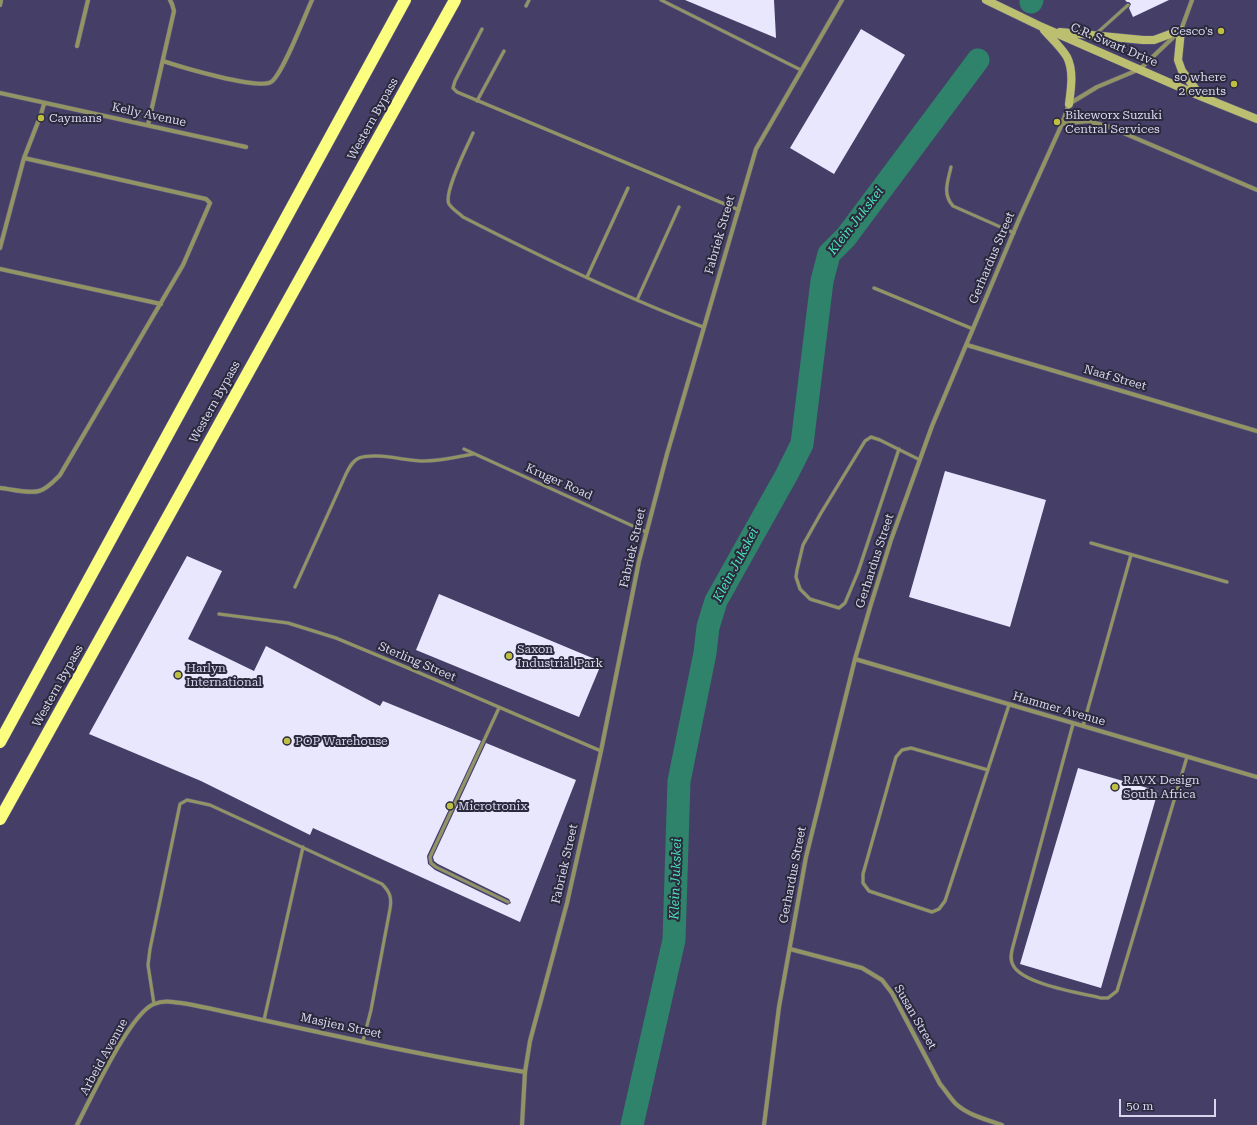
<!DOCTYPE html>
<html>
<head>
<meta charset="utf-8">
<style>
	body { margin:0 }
	#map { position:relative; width:1257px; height:1125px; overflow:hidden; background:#453f68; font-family:"Roboto Serif",serif }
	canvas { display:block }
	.scale { position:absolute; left:1119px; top:1099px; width:97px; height:18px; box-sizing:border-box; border:2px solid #d8d6ef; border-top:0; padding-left:5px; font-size:12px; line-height:14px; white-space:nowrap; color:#d8d6ef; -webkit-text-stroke:3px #2b293c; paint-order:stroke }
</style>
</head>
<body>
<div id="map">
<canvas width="1257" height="1125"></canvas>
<div class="scale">50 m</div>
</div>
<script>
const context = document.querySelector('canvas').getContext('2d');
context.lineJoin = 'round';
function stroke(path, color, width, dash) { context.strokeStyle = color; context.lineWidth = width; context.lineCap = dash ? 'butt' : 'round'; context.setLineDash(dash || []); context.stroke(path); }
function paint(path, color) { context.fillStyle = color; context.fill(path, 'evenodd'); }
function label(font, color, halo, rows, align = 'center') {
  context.font = font + ' "Roboto Serif",serif'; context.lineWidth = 4; context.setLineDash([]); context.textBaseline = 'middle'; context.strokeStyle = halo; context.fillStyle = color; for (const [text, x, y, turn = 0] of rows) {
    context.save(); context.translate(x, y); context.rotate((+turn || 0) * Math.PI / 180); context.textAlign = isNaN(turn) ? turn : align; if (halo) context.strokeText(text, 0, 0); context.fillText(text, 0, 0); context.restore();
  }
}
stroke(new Path2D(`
	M1031,2l1,-2
	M632,1125l42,-185 5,-159 26,-128 3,-26 8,-26 71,-127 15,-30 20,-163 7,-27 17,-17 132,-177`), '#2f836a', 23);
paint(new Path2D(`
	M685,0h89l2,38z
	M1125,0h44l-36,17 -4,-9 2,-4 -2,-2h-2z
	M861,29l44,26 -71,119 -44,-26z
	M945,471l101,29 -36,127 -101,-30z
	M187,556l35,15 -34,68 66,32 12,-25 114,60 3,-5 98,40 -54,115 1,8 7,6 72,35 4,-2 -2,-4 -71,-35 -4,-3 -1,-4 53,-114 90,37 -56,142 -207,-94 -3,7 -109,-54 -112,-47z
	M439,594l163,68 -23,55 -163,-67z
	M1078,768l80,23 -57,197 -81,-24z`), '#e9e7fd');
const lane = new Path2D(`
	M661,0l140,70
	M526,6l3,-6
	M482,29l-27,52 -2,7 4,4 282,118
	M1097,33l31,-28
	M477,101l27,-50
	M473,133c-5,12 -30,60 -24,71 3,5 10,9 14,13 78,40 158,79 240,110
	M951,167c-3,14 -9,27 2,39l61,27
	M587,277l41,-89
	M874,288l99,41
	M637,300l42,-93
	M464,449l182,83
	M899,449l-41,123 -13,31 -6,5 -29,-9 -10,-10 -4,-12 1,-7 6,-25 18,-32 44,-72 6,-4 9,3 40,20
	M1091,543l136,39
	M295,587l51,-113c3,-6 6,-13 13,-16 16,-6 47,3 65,3 17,0 33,-4 49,-7
	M219,614l69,9 48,15 72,30 193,83
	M499,708l-69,149 1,6 5,4 72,35
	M1073,724l-61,226c-1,5 -2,10 1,15 9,19 67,28 88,33h7l9,-7 70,-234
	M1083,726l48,-171
	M988,770l-77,-22 -9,2 -6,7 -33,117v9l6,8 63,21 7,-3 6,-8 64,-196
	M154,1004l-6,-39 2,-16 30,-145 7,-4 23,5 172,79c8,8 10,14 8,25l-19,101 -8,31
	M264,1020l39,-173`);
const street = new Path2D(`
	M0,5l1,-5
	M77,46l11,-46
	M163,61c18,6 95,29 108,21 11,-6 34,-67 41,-82
	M0,93l246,54
	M41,114l3,-10
	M1062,124l25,-3 20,5 150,64
	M148,125l26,-114 -2,-7 -2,-4
	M0,248l24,-90 14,-36
	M0,269l161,35
	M967,345l290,86
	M0,488c12,1 27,6 39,3 8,-2 15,-10 21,-16l123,-210 27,-62 -4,-4 -182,-41
	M855,659l402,118
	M790,949l72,19 20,12 10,13 48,91c6,7 10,14 16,20 12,11 31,16 46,21
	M77,1125c13,-25 53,-112 77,-121 12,-5 26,-1 39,1 110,23 220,50 332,67
	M522,1125l3,-53 5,-31 37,-138 34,-152 38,-190 28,-107 89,-305 86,-149
	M764,1125l15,-118 27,-150 49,-198 16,-55 20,-64 41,-114 88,-209 42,-93 7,-20 28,-17 43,-18 41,-39 11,-30`);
const secondary = new Path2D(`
	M986,0l56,27 158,69 57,23
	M1044,30c7,8 17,17 23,27 7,14 4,32 2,47
	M1060,32l83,8h11l27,-10 -3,30 4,11 18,24`);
const highway = new Path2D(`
	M0,742l405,-742
	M0,819l455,-819`);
stroke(lane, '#625d83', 4);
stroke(street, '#625d83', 5);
stroke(secondary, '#625d83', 9);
stroke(highway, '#625d83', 13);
stroke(lane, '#929463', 3);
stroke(street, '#929463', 4);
stroke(secondary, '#bdbf70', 8);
stroke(highway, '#fbfe7f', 12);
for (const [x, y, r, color] of [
	[1221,31,4,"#bdbf43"],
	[1234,84,4,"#bdbf43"],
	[41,118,4,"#bdbf43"],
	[1057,122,4,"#bdbf43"],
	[509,656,4,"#bdbf43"],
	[178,675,4,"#bdbf43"],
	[287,741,4,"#bdbf43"],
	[1115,787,4,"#bdbf43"],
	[450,806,4,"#bdbf43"]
]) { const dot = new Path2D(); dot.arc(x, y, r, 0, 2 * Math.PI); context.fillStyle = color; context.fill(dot); stroke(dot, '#2b293c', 1.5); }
label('12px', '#d8d6ef', '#2b293c', [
	["Cesco's",1213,31,"right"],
	["so where",1226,77,"right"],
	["2 events",1226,91,"right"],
	["Bikeworx Suzuki",1065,115],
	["Central Services",1065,129],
	["Caymans",49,118],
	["Saxon",517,649],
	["Industrial Park",517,663],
	["Harlyn",186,668],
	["International",186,682],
	["POP Warehouse",295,741],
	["RAVX Design",1123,780],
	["South Africa",1123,794],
	["Microtronix",458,806]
], 'left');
label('12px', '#d8d6ef', '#2b293c', [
	["C.R. Swart Drive",1114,45,23],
	["Kelly Avenue",149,115,12],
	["Western Bypass",373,119,-61],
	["Fabriek Street",720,235,-74],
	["Gerhardus Street",992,258,-67],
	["Naaf Street",1115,378,16],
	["Western Bypass",215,402,-61],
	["Kruger Road",559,482,24],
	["Fabriek Street",633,548,-77],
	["Gerhardus Street",875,561,-72],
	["Sterling Street",417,662,23],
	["Western Bypass",58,686,-61],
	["Hammer Avenue",1059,709,16],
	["Fabriek Street",565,864,-77],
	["Gerhardus Street",793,875,-79],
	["Susan Street",915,1017,60],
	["Masjien Street",341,1026,12],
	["Arbeid Avenue",104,1057,-61]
]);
label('italic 13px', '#4ae5ba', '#2b293c', [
	["Klein Jukskei",856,221,-52],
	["Klein Jukskei",736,565,-62],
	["Klein Jukskei",676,879,-88]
]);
</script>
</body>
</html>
